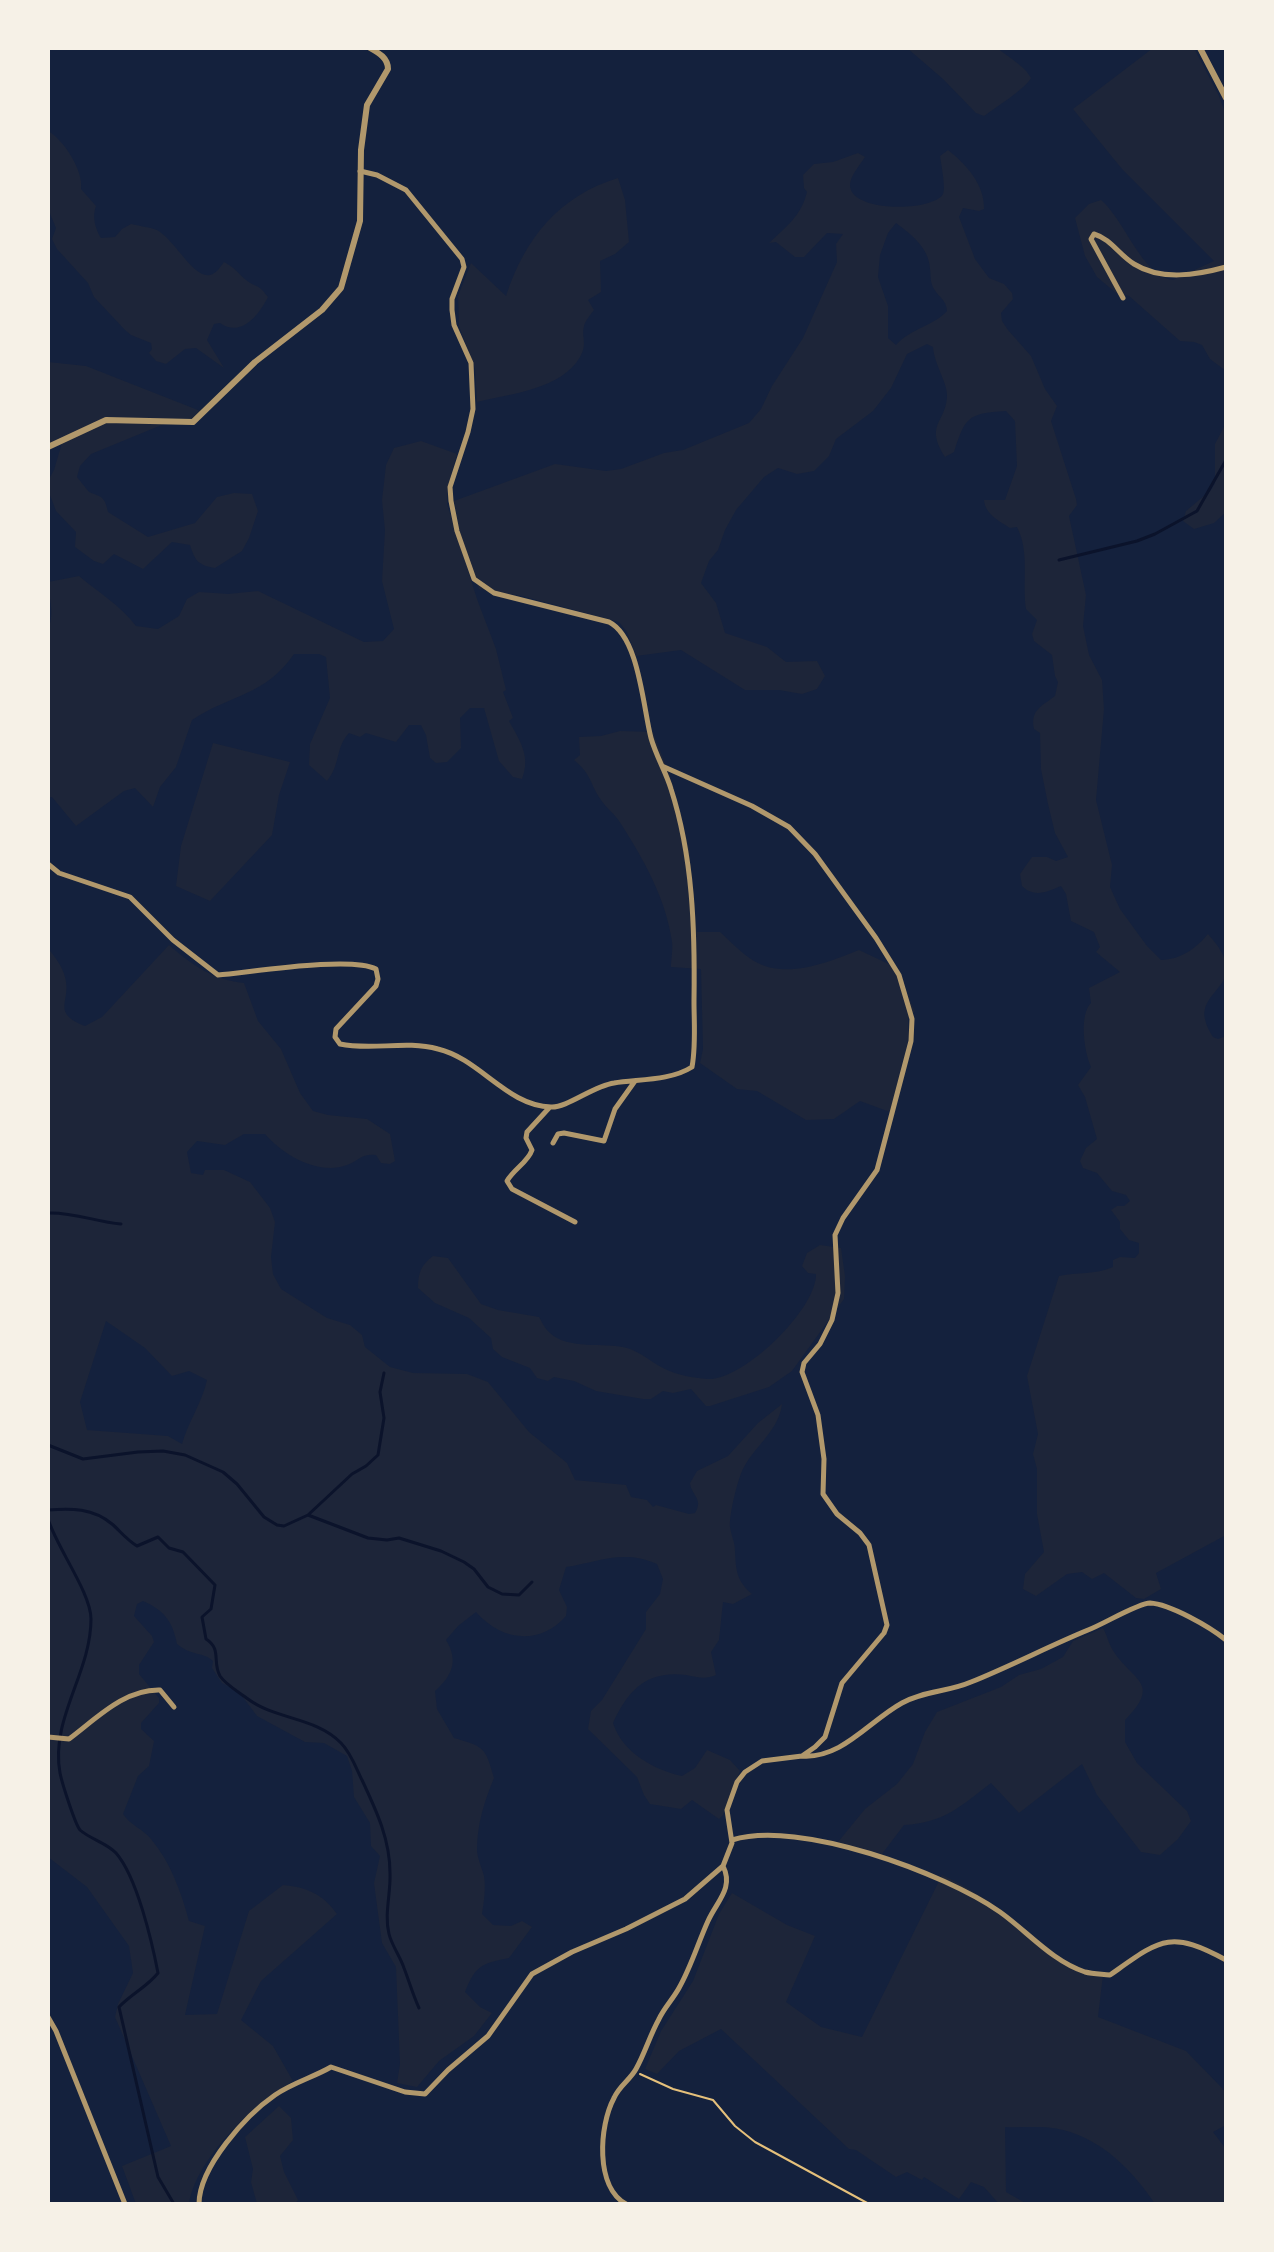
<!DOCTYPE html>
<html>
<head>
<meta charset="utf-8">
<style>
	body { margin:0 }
	#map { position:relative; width:1274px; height:2252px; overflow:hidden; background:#14213d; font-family:Figtree,sans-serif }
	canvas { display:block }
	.frame { position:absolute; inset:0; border:50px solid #f6f1e7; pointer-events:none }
</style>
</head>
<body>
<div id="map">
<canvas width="1274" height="2252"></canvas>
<div class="frame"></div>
</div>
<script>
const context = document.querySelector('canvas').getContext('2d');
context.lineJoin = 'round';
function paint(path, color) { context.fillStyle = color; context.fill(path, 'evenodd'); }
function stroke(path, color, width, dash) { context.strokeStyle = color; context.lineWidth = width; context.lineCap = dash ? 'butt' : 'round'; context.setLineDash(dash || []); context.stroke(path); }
paint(new Path2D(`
	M907,48h90c10,8 29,19 34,30 -6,11 -36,30 -47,38l-8,-3 -33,-34z
	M1153,48h41l25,48 7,19v256l-16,-12 -8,-14 -8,-3 -14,-1 -51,-45 -13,-3 -19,-16 -12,-21 -10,-38 14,-14 12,-4c23,19 42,77 72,80l41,-19 -92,-92 -49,-60z
	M48,131c15,8 36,40 33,58l15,17c-4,10 -1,23 5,32l14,-1 7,-8 9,-5c8,2 18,3 26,6 17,9 37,49 53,45 6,-1 11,-9 14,-13 10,5 14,11 22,18 10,8 11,2 22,17 -9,18 -27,41 -48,26l-6,1 -7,16 17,28 -28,-20 -11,1 -19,15 -10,-3 -7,-8 3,-4 -1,-6 -20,-8 -6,-5 -31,-33 -6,-14 -31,-34 -5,-10 4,-11 -8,-19z
	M948,150c18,14 37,35 36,59l-5,2 -16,-3 -4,9 16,42 14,19 15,6 8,9 1,6 -12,14 1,8 6,9 23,26 14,33 12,17 -6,15 25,78 1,6 -8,11 17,79 -3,31 6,29 13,25 2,29 -8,91 16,65 -2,22 10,22 27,37 14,14c21,-1 34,-11 47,-26 46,51 -9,53 -3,85 1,6 5,13 8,18l5,2 8,-3v499l-70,38 5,16 -17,10 -8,-1 -32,-25 -12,6 -10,-7 -15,2 -31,22 -13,-7 2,-15 19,-22 -7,-38v-45l-4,-15 5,-20 -11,-58 32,-100c18,-4 36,-1 54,-9v-7l7,-3 15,1 4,-5v-10l-10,-3 -9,-11v-7l-9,-12 6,-4h7l6,-5 -4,-6 -14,-4 -15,-18 -14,-5 -3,-7 6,-13 11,-9 -12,-42 -7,-12 13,-18c-7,-16 -12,-52 0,-64l-2,-15 31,-16 -24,-20 4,-5 -6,-15 -23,-11 -5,-27 -5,-8c-14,6 -27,12 -39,0l-2,-12 12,-17h15l9,4 12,-4 -13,-24 -7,-29 -7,-35 -1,-36 -6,-4c-4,-19 8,-23 21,-33l3,-14 -3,-6 -3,-21 -18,-14 -2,-7 5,-14 -11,-11c-4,-28 4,-56 -9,-82l-7,1c-11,-7 -25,-14 -26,-28h21l12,-34 -2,-45 -9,-10c-40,2 -41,8 -52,41l-9,5c-21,-33 1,-34 2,-61 1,-12 -13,-32 -14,-49l-6,-3 -20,10 -16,34 -18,23 -37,28 -7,17 -15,15 -17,3 -19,-6 -14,9 -28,33 -11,20 -7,20 -9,11 -8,22 15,20 9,30 42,14 19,15 31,-1 8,15 -8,13 -15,5 -23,-4h-34l-64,-40 -45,6 -9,-24 -8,-10 -97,-26 -43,-7 -18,-50 -7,-38 101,-37 51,7 15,-2 43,-16 19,-3 66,-27 12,-14 11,-23 31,-48 34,-76 -1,-18 7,-10 -16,-1 -23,24h-9l-19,-15 -7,1c18,-17 32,-27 38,-51l-3,-4 -1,-13 11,-11 19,-2 25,-9 7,4c-5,8 -14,18 -15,27 -2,29 83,28 93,10 3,-5 -2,-31 -3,-38zM896,223c16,12 33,25 34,46 1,7 0,14 4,20 5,9 12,10 13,22 -12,14 -37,18 -51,34l-8,-7v-32l-10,-29 2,-22 8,-22z
	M618,178l7,22 4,42 -14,12 -15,7 1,31 -13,8 6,10c-3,4 -9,11 -10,16 -3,12 4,17 -4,31 -18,32 -70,37 -103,45l-2,-33 -16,-43 -1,-30 13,-33 35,33c19,-58 53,-100 112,-118z
	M48,362l38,4 117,46 -12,9 -17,-1 -83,34 -11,12 -3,11 12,15c13,5 16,5 19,20l40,25 47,-14 22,-26 17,-4 18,1 6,17 -9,27 -7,13 -27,17c-17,-3 -20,-7 -25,-23l-18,-3 -29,27 -29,-15 -11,10 -9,-3 -19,-14 1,-15 -20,-21 -8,-21v-9l6,-11 10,-34 -16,8z
	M1226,423v89l-12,11 -20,6 -11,-8 3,-10 25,-21 4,-7v-39z
	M421,441l36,13 -9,32 -1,18 30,95 19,50 10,41 -3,2 10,26 -4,3c11,20 22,35 13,58l-9,-2 -14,-16 -15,-53h-14l-10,10 1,30 -14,14 -11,1 -6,-5 -4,-23 -5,-10h-12l-13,17 -30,-9 -6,4 -11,-4c-14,15 -8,31 -22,48l-18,-16 1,-21 20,-46 -4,-41 -7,-3h-25c-29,42 -63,40 -102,66l-16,47 -16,20 -7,20 -18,-19 -11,3 -48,35 -24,-29 -4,1v-168c7,-17 1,-31 0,-48l31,-6c19,16 42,30 57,50l22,3 21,-13 8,-17 12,-7 29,2 30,-3 106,51 19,-1 11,-12 -12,-48 3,-51 -3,-30 4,-35 8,-17z
	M620,731l33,1 17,44 19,72 8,84h23c10,9 22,22 34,29 32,19 75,1 105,-11l34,16 22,45 -7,8 1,18 -19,75 -30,-11 -26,18 -28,1 -49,-29 -20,-2 -37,-26 3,-14 -2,-80 -30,-2c0,-8 2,-17 1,-25 -6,-43 -28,-82 -51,-118 -5,-9 -14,-15 -20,-24 -12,-17 -8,-24 -27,-40l6,-5 -1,-18 22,-1z
	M213,743l77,19 -11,33 -7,40 -62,66 -34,-15 5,-40z
	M169,945c23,20 44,35 75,38l14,38 23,28 19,44 13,18 15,4 39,4 23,15 5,27 -5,3 -9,-1 -5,-8c-13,-2 -17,5 -29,10 -28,11 -64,-10 -82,-31h-21l-19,11 -28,-4 -10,11 4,21 12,2 2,-5h19l26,12 20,26 5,14 -4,35 2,17 8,15 46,29 23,7 12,10 3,12 25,20 23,6 54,1 21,8 41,50 38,31 8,17 51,5 5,12 16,3 6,7 3,-2 33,9 6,-1c9,-14 -4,-18 -5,-30l7,-12 31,-15 30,-33 24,-19c-3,26 -26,41 -38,63 -6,10 -15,48 -14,60 1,8 5,15 5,24 1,19 1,29 17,43l-19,10 -10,-2 -4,38 -8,12 5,23c-11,5 -19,2 -30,0 -39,-5 -58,15 -73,48 9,29 41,47 69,53l13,-8 12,-18 23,10 10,11 -17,44 -4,4 -27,-19 -11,9 -31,-5 -6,-9 -7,-18 -49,-48 3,-18 11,-11 44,-71v-17l14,-18 3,-15 -6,-15c-34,-15 -58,-2 -91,3l-7,23 8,17 -1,9c-26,30 -65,25 -90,-4l-18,14 -12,14c13,21 6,36 -11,51l2,18 17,29c30,9 31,8 40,40 -10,24 -17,47 -17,73 1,9 5,17 7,25 2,13 0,25 -2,38l11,11 18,1 11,-5 10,6 -23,31c-28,6 -33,7 -44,34l15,15 12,6 -18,23 -35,25 -22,26 -20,-4 3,-19 -4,-97 -14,-24 -8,-60 6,-27 -9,-10 -1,-23 -16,-26 -2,-26 -5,-15 -23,-13 -19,-1 -48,-26 -18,-24 -17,-9 -10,-15 1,-7c-9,-9 -22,-5 -36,-17 -4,-22 -13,-34 -34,-43l-6,3 -3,12 18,20 2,6 -15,23v9l20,24v5l-18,20v6l13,12 -5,25 -11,10 -15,38c7,11 20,15 28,25 20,24 30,53 38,82l16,5 -20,89 32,-1 32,-103 34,-26c23,2 40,9 54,29l-76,67 -20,39 32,26 20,35c-39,23 -97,77 -104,123h-53l-14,-38 49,-20 -56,-129 3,-13 15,-31 -4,-27 -42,-59 -39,-30v-909c6,8 15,19 17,29 7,25 -15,35 20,49l17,-9zM106,1321l39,27 27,28 17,-5 18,9c-5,23 -19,42 -25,64l-14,-8 -81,-6 -7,-28z
	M820,1245l21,3 4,28 -1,23 -52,72 -23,16 -59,19h-4l-15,-17 -18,4 -10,-2 -12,8h-8l-47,-8 -22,-10 -20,-4 -6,4 -11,-3 -7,-10 -28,-11 -9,-8 -2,-11 -22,-20 -34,-15 -17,-15c0,-15 3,-23 15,-32l15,2 33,46 17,6 41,7c3,5 6,12 11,16 18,17 54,9 77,15 14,4 25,15 38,21 12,6 29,9 42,10 35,3 110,-70 109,-105l-8,-1 -6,-7 5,-13z
	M1103,1628c4,7 6,17 11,24 19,29 48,31 11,68v22l12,21 50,48 4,10 -13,18 -18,16 -19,-3 -44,-57 -15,-31 -63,49 -28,-30c-30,23 -47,40 -87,42l-22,29 -44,-12 27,-33 32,-25 16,-20 12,-32 12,-20 64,-25 18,-12 22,-6 22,-12 10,-16z
	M942,1875c23,11 44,23 64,39 29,23 58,57 97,61l-5,42 88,34 35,36 5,6v32l-13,7 13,17v55h-71c-22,-33 -52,-64 -92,-74 -18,-5 -40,-2 -58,-3l1,65 21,12h-28l-15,-17 -13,-5 -12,17 -35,-22 -2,3 -15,-8 -11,5 -40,-27 -7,-1 -128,-120 -42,22 -22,23 -12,-5 16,-38 32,-50 26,-67 13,-21 55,32 28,11 -29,66 35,25 41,10z
	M279,2106l12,12 2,22 -13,16 4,16 14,28 -3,4h-38l-6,-22 2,-13 -8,-32z`), '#1d2539');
stroke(new Path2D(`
	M1059,560l78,-19 18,-7 42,-23 29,-51
	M48,1213c26,-1 48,9 73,11
	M48,1445l35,14 55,-7 25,-1 22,4 38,17 14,12 27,33 13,8 7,1 24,-11 60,23 19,2 12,-2 42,13 23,11 10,7 14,18 14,7 17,1 13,-13
	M48,1510c23,-2 45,-2 64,14 8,7 15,16 25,22l21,-9 11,11 14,4 32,33 -4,24 -9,8 4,22c16,10 6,23 14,37 6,9 19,16 28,23 28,21 68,18 93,44 10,10 15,25 21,37 14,30 28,59 28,93 1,20 -6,41 -1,61 3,12 11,22 15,34 5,13 9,27 15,40
	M308,1515l44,-41 14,-8 12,-11 6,-37 -4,-26 4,-19
	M48,1519c9,29 43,74 43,100 0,54 -41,100 -31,154 2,10 15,51 20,57 10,9 27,13 36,23 21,24 36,89 42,120 -11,14 -27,21 -39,34l39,170 16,27`), '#0b132b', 3);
stroke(new Path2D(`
	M640,2074l33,15 40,11 22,26 20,16 114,62`), '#e5c07b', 2);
stroke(new Path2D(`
	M1123,298l-32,-59 3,-5c17,5 25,21 40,30 27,17 63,11 92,3
	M48,864l11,9 71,24 43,43 45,35c35,-3 132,-19 158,-6l2,10 -2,7 -40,43 -1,8 5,7c32,7 65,-4 98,5 42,10 69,57 113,58 16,1 42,-21 63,-24 24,-4 56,-2 78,-16 4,-21 2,-44 2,-66 1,-71 -1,-144 -23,-212 -5,-17 -15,-33 -20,-51 -8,-31 -12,-101 -42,-116l-115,-29 -20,-14 -17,-48 -6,-30 -1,-14 18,-55 5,-23 -2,-46 -17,-38 -2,-15v-11l12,-32 -2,-8 -56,-69 -29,-15 -17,-4
	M549,1108l-22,24 -1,6 6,12c-4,12 -18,19 -25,31l5,8 63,33
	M553,1143l5,-9 6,-1 40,8 11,-32 20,-28
	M48,1737l21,2c27,-20 55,-50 91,-49l14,17
	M802,1756c40,3 67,-35 100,-53 21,-12 46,-11 69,-21 40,-16 78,-36 117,-52 14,-5 50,-27 62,-27 20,1 60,24 76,37
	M732,1840c67,-21 212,33 268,72 28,20 52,49 85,60 8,2 17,2 25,3 50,-35 59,-46 116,-15
	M48,2017l8,14 69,173
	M199,2204c0,-37 47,-89 76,-109 17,-12 39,-18 56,-28l74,25 20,2 23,-24 40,-34 44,-62 40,-22 54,-23 59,-30 38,-33
	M626,2204c-31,-17 -27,-78 -12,-106 5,-12 16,-18 22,-29 9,-16 14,-34 23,-50 5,-11 14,-20 20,-31 12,-21 19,-45 29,-67 9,-20 26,-33 15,-55l9,-23 -5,-33 10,-28 8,-10 17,-11 40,-5 13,-9 10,-10 17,-54 42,-50 3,-8 -18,-80 -9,-12 -23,-19 -14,-20 1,-35 -6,-44 -16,-43 2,-9 16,-19 12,-24 6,-27 -3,-58 8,-17 34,-48 34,-129 1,-22 -13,-44 -23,-37 -61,-84 -26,-27 -37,-21 -90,-40`), '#b1986c', 5);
stroke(new Path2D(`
	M1200,48l26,50
	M48,447l58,-27 87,2 62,-60 67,-52 19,-22 19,-67 1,-71 6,-45 21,-36c0,-11 -9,-16 -18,-21`), '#b1986c', 6);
</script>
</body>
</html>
